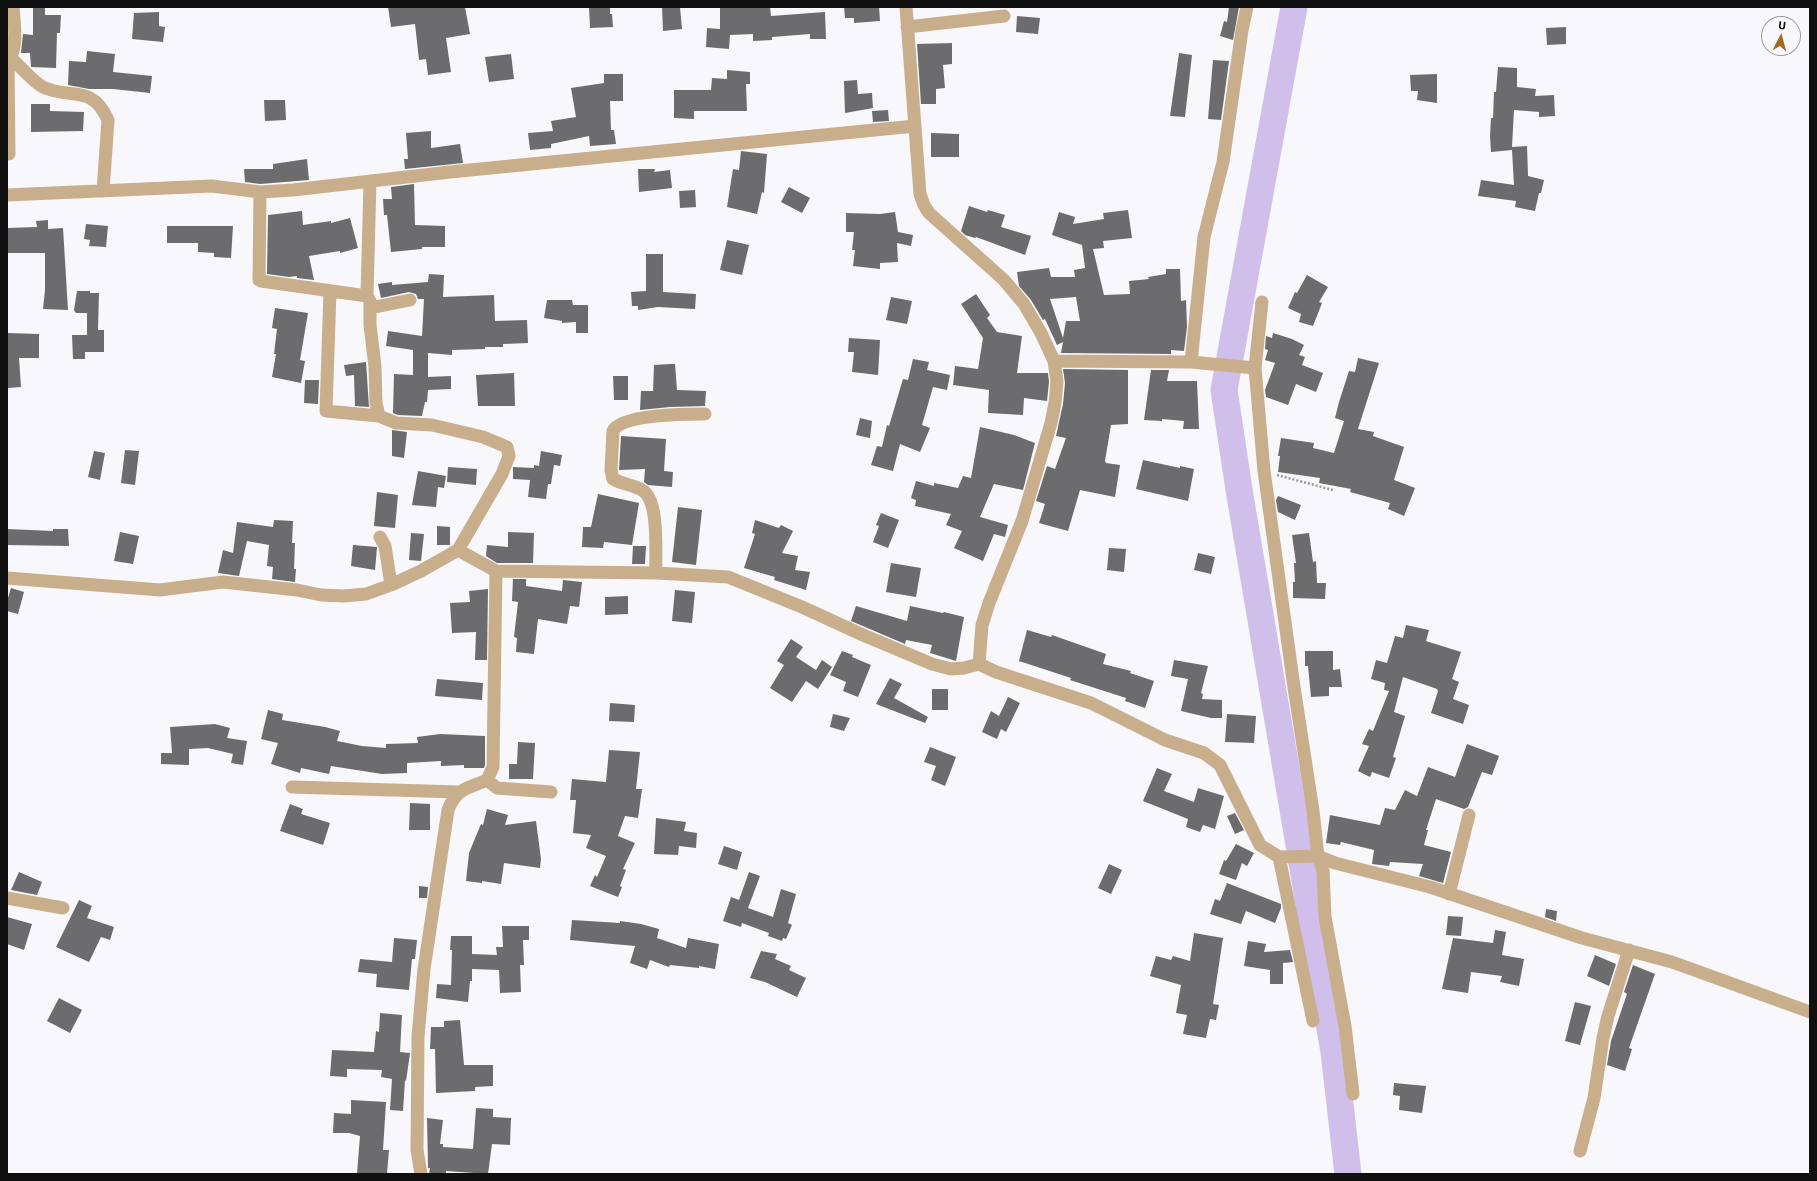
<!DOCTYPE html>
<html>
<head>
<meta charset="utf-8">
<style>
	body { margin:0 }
	#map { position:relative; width:1817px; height:1181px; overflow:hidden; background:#f8f7fb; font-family:"Exo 2",sans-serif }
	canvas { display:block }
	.frame { position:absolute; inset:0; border:8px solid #101011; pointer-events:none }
	.north { position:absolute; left:1761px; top:16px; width:40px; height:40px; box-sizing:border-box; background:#f8f7fb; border:1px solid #9b9b9d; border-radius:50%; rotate:6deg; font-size:11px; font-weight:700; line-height:16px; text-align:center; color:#101011 }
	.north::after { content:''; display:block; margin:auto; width:14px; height:18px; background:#9e6d21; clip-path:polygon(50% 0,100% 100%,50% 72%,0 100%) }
</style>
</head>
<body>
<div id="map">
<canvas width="1817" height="1181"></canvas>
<div class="frame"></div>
<div class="north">U</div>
</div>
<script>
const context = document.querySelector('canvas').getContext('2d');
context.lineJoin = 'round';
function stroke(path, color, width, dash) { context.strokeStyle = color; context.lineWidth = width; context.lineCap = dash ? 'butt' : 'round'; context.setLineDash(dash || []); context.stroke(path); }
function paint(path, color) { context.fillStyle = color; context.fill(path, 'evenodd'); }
stroke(new Path2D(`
	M1294,7l-70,383 16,106 94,556 14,122`), '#d0bfeb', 27);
paint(new Path2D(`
	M33,7h12v8h16l-1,18h-3l-1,35 -25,-1 -1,-14h-9l2,-19 10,1z
	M388,7h77l5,27 -24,4 5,34 -23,3 -2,-16 -7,1 -4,-36 -24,3z
	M589,7h21v7h2l1,13 -23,1z
	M662,7h18l2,22 -19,2z
	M720,7h50l1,9 54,-4 1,27h-16v-5l-38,3v3l-19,1v-7l-23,1 -1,14 -23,-2 1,-19 13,1z
	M844,7h35l1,14 -26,2v-5h-9z
	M1229,7h10l-6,33 -13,-4 4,-15 3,1z
	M159,12v14l6,1 -2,15 -31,-3 2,-26z
	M1017,16l23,2 -2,16 -22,-2z
	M1566,27v17l-19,1 -1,-17z
	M952,43v21l-9,1 2,23 -9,1v15h-15l-4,-60z
	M87,51l28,3 -2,18 39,4 -2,17 -37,-4h-24l-21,-4 1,-24 17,1z
	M1179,53l13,2 -7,62 -15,-1z
	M511,54l3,25 -25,3 -4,-25z
	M1213,60l16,1 -8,59 -13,-1z
	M1498,67l19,1v19l19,2 -1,7 19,-1 1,21 -16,1v-5l-25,-2 -2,37 15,-1 1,30 16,4 -3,13h-2l-4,18 -20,-4 1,-6 -38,-5 3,-16 33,5 -2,-35 -21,2 -1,-16 1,-18h2l1,-26h2z
	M727,70l23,2v12h-4l1,27h-53v8l-20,-1v-28h37l1,-12 15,1z
	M604,74h19v27h-13l1,29h3l2,14 -26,2 -1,-10 -38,8v4l-21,2 -2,-17 25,-2 -2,-10 25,-4 -5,-29 33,-5z
	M1437,74v29l-20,-3 1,-9h-7l-1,-16z
	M857,80l1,14 14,-1 1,15 -28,5 -1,-32z
	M264,100h21l1,20 -21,1z
	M31,104h19v7l34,1 -1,19 -52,1z
	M888,110l1,11 -16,1 -1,-11z
	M431,131v17l29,-4 3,19 -58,6 -1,-10h4l-2,-26z
	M931,133l28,1v23h-28z
	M741,151l26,3 -3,39 -2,-1 -5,22 -30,-7 6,-38 6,1z
	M307,159l2,21 -49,4 -15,-2 -1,-13h29v-5z
	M638,169h17l-1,3 16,-2 2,18 -33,4z
	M414,184l1,41 30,1v21h-23v2l-31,3 -4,-37h-3l-1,-16h9l-1,-12z
	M789,187l21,11 -8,15 -21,-11z
	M695,190l1,17 -16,1 -1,-17z
	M969,206l18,6 1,-2 17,5 -4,12 30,9 -6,19 -49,-18 -1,1 -10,-3 -4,-4z
	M1128,210l4,28 -29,3 1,7 -11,1 11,46 26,-1 -1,-13 20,-2 -1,-2 18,-3v-5h14l1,32 5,-1 1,27 -3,24 -13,-1v4l-110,-1 2,-11 -6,3 -12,-26 -2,1 -12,-20 -12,-14 -2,-14 32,-4 2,9h24l-1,-7 11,-2 -3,-23 -30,-10 7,-23 16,5 -2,7 31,-5 -1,-6zM1076,297l4,24h-14l-3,17 -13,-39z
	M302,211l1,14 28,-4v2l19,-5 8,30 -18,5v-2l-31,5 5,24 -17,-2v-2l-8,1 -22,-3 1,-59z
	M895,212l3,20 15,3 -2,11 -14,-3 1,19 -18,1v6l-27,-3 2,-16h-3l2,-18h-8v-19l34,1z
	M48,220v9l15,-1 5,82 -25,-1 2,-19v-37h-38v-25l30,-1 -1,-6z
	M86,224l22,2 -2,21 -17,-1 1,-6 -6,-1z
	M167,226h66l-2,32 -17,-1v-4l-16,-1v-9h-31z
	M727,240l22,5 -7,30 -22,-5z
	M646,254h17v38l33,2 -1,15 -37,-2 -20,3v-4h-6l-1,-14 15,-1z
	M429,274l15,1 -1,22 51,-2 1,26 32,-1 1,23 -25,1v3h-18v2l-33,1v5l-24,-2v24l23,-1v13l-23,1 -1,12h-2l-3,14 -24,-1 -5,-2 1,-39 19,1v-25l-27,-4 2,-15 34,5 2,-37h-6l-2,-5 -7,-2 -28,6 -3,-14 14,-2v3l36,-3z
	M1307,275l21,12 -9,15 3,1 -9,23 -14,-4 2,-8 -13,-6 7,-16 2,1z
	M77,291h13v2h9l-1,37h6v22h-19v7h-12l-1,-24h15v-22h-11l-2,-3z
	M976,294l14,21 -3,3 10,14 25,4 -5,37h31l1,9 -2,19 -23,-3 -1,17 -35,-2 1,-23 -36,-5 2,-19 23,3 5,-31 -22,-34z
	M891,297l21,4 -5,23 -21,-4z
	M547,300h25l1,5h15v28h-12v-11l-14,1v-2l-18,-3z
	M275,308l33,5 -8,47 5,1 -4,22 -29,-6 4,-23h-2l3,-25 -5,-1z
	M7,333l32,1v24h-20l2,29 -13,1z
	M1273,333l19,6 12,6 -5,10 6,2 -3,8 21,8 -7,19 -20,-8 -8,21 -22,-8 -1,-7 10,-27 -10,-3 3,-10 -3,-1 1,-13 6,2z
	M849,338l31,2 -2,35 -26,-3 2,-20h-6z
	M1358,358l21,5 -21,66 16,3 -1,4 31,11 -10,33 21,8 -11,28 -16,-7 2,-6 -40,-11 1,-3 -32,-6 1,-5 -42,-6 2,-16h-2l3,-18 33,5 -1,5 21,5 10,-32 -9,-3 4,-16 10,-31 6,1z
	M913,359l16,3 -2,8 23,5 -3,15 -14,-3 -11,38 8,3 -10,24 -20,-8 -7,27 -22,-6 6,-19 5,1 5,-22 2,1 14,-47 5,1z
	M366,362l3,45 -14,-1 -1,-31 -8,1 -2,-11z
	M670,364h5l2,26 29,1 -1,15 -35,1 -30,3 1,-19h12l1,-26z
	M1063,369l65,1v54l-17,1 -6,36 1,2 14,2 -5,32 -35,-7 -12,41 -29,-8 6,-19 -9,-3 11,-35 8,3 11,-31 -10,-2 7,-32 2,-21z
	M1151,370h18l-2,11h30l2,48h-16l1,-8 -22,-2v2l-18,-1z
	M514,373l1,33h-37l-2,-31z
	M613,376h15v24h-14z
	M305,380h14l-1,24 -14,-1z
	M860,418l12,3 -2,17 -14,-3z
	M980,427l34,8 21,8 -12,47 -29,-6 -14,33 28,8 -3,12 -11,-3 -11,27 -29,-13 8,-17 -16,-6 5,-11 -36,-8 1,-6 -5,-2 5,-17 18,5v-3l24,5 5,-12 8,2z
	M392,430l15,2 -3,26 -12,-2z
	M621,436l45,3 -2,32 9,1 -1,15 -24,-2 -4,-3 1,-13 -26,1z
	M125,450l14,1 -4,34 -14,-2z
	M94,451l11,2 -5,27 -12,-3z
	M541,451l21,4 -2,11 -6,-1 -3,19h-3l-2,15 -18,-2 2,-17 -17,-1v-12l21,1v-3l5,1z
	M1143,460l37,8v-2l14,3 -6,32 -52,-12z
	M448,467l29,2 -1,16 -29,-3z
	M418,471l28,5 -2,12 -6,-1 -2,20 -24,-2z
	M377,492l21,3 -3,33 -21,-2z
	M598,494l41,9 -7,42 -28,-3 -1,6 -21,-1 1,-20h8z
	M1278,496l23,9 -6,15 -17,-8 -2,-12z
	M678,507l24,3 -6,55 -24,-3z
	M881,513l18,7 -11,28 -15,-6 6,-16 -3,-1z
	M274,520l19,1 -1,22h3l-1,26h2l-1,13 -23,-3 1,-12 -6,-1 2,-21 -22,-4 -8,35 -21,-3 5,-23 10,3 4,-31 36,5z
	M755,520l24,8 2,-3 12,6 -11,22 16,3 -3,14 15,2 -4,18 -32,-10 1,-3 -31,-9 11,-34 -3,-1z
	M437,526l13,1v18h-13z
	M7,529l46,2v-2h15l1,17 -62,-1z
	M120,532l19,4 -6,28 -19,-3z
	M508,532l26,1 -1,30h-36l-11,-7 1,-11 21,2z
	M411,533l13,1 -3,27 -12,-1z
	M1309,533l4,29 3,-1 1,22h9l-1,16 -32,-1v-16h2l-1,-19h2l-4,-28z
	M353,545l24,2 -2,23 -24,-4z
	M633,546h13l-1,18h-13z
	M1109,548l17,1 -2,23 -17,-2z
	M1198,553l17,4 -4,17 -17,-4z
	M891,563l30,5 -5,29 -30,-5z
	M513,579h13v7l36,5 1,-11 19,2 -3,25 -9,-1 -3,18 -29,-5 -4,35 -18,-2 1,-14 -3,-1 4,-35 -6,-1z
	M11,588l13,4 -6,22 -11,-3v-10z
	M488,589l-1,71h-12l1,-28 -24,1 -2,-30 20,-1 -1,-11z
	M675,590l20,2 -3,31 -20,-2z
	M628,596v18l-23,1v-18z
	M856,606l51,15 3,-15 33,7 1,-1 20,5 -8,44 -26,-8 2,-8 -26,-5 -1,4 -54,-23z
	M1406,625l23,5 -3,11 35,11 -9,27 7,3 -6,17 16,6 -6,19 -32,-11 7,-22 -1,-2 -34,-12 -9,35 11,4 -12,41 3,1 -7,20 -17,-6 -2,5 -12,-6 11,-25 -7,-2 7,-15 4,2 16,-40 -5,-1 1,-7 -14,-4 5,-19 11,3 8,-27 8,2z
	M1027,630l24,7 1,-2 54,19 -3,10 28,7 -1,2 24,8 -9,27 -20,-7 1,-3 -56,-18 1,-2 -52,-17z
	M791,639l12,8 -7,10 20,13 6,-10 10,7 -14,22 -12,-8 -14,21 -22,-14 14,-23 -7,-4z
	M842,651l11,4 -1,2 19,8 -13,32 -15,-6 3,-9 -16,-7z
	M1305,651h28v19l7,-1 2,18h-13v9l-18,1 -3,-31h-3z
	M1174,660l34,6 -7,27 2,1 -1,5 20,1v18h-11l-30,-7 7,-32 -17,-3z
	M890,678l12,6 -8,14 34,19 -3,6 -49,-19z
	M437,679l46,4 -1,17 -47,-4z
	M932,689h16v21h-16z
	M1008,697l12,6 -14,29 -5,-3 -4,10 -15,-7 9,-21 8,5z
	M610,703l25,2 -1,17 -25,-1z
	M268,710l15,4 -1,6 43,7 15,4 -3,10 25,5 24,2v-4l32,-1 -1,-6 23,-3 45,2v29l-1,3h-20v-3l-23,1v-5l-34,2v10l-25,1 -51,-8 -2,8 -28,-6 -1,5 -29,-9 7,-21 -17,-4z
	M833,714l17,4 -6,13 -14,-4z
	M1227,714l29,2 -2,27 -29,-1z
	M215,724l15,4 -3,10 20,3 -4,24 -12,-2 2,-9 -25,-6 -19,1v16l-28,-1v-11h11l-2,-26z
	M518,742l17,1 -2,36h-24v-15h8z
	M1467,744l32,12 -7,19 -10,-3 -14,35 -4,2 -28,-10 -10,31h2l-4,15 27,7 -8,31 -24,-7 4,-12 -33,-2 -1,4 -17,-2 2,-14 -33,-8 -1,3 -14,-2 4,-28 50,10 5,-17 10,2 10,-20 12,6 11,-29 27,10z
	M930,747l26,10 -11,29 -14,-6 5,-14 -12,-4z
	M609,750l31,2 -4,37h6l-4,29 -13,-2 -7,20 17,7 -12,26 3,1 -6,16 2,1 -4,10 -28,-11 5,-11 2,2 9,-21 -20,-8 5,-13 -18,-2 3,-33h-6l2,-21 34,3z
	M1157,768l15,6 -8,17 30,11 4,-14 26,8 -9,33 -12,-4 -3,7 -14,-5 2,-8 -45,-18z
	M410,803l20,1v26h-21z
	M290,804l13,5 -2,5 29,9 -7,22 -43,-14z
	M487,809l21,6 -3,10 31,-4 5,38 -1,9 -36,-5 -3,21 -19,-3v2l-16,-2 3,-28 12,-29 2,1z
	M1235,813l9,17 -9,4 -8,-18z
	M656,818l30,4 -2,9 13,2 -1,15 -17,-2 -1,9 -24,-1z
	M1236,844l18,9 -7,13 -5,-3 -6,17 -17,-6 5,-14 2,1z
	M724,846l18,6 -5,18 -19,-6z
	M1109,864l13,6 -11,24 -13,-6z
	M19,872l23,10 -5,13 -26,-5z
	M749,872l11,4 -12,32 25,9 8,-28 15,5 -8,29 4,2 -6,14 -3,-1 -1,3 -14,-5 1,-3 -27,-10 -1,4 -18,-6 8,-24 8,3z
	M1227,883l54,21v4l-6,15 -29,-12 -5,13 -31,-10 5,-15 5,2z
	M419,886l9,1 -1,11h-8z
	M79,900l13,6 -5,12 27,9 -4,13 -9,-3 -12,25 -33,-15z
	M1546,909l11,2 -1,10 -11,-4z
	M1448,916l15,1 -2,19 -15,-1z
	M7,917l25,7 -8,26 -17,-6z
	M572,920l48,3v-2l21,3 18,5 -2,9 29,10 2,-10 31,6 -4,25 -16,-3v2l-29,-3 -1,2 -19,-7 -3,9 -17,-6 5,-17 -65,-6z
	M502,926h27v14h-6l1,25h-4l1,27 -21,1 -1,-23 -27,-1v12h-2l-2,21 -32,-4 1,-14 14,1 1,-35h-2l1,-14h21v18l25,1 -1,-8h7z
	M1495,930l11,2 -4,23 22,4 -5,27 -19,-4 2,-6 -31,-4 -3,21 -26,-4 11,-51 40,5z
	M1194,933l29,5 -10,66 6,1 -3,15 -6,-1 -4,19 -23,-4 4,-19 -11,-2 5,-28 -31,-9 6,-20 15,4 2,-4 17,5z
	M394,938l23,2 -2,19h-3l-3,31 -33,-3 1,-13 -19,-2 2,-13 32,3z
	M1248,941l18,3 -2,8 26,-2 3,12 -10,1v21h-13v-14l-26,-4z
	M761,951l16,3 -2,5 16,7 -2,4 17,8 -9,19 -32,-15 -15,-4z
	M1595,955l21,9 -7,22 -22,-10z
	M1633,965l22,9 -26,74 3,1 -7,22 -18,-6 4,-24 16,-47 -3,-2z
	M59,998l23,12 -12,23 -23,-12z
	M1575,1002l16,4 -11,39 -15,-4z
	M380,1013l22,2 -2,37 10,1 -4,28 -1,-1 -2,31 -13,-1 2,-31 -11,-2 1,-7 -35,-1v8l-17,-1 2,-26 42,2 2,-21 3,1z
	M460,1020l4,45h29v21l-18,1v4l-39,2 -1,-44h-5l1,-22h13v-6z
	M1394,1083l32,3 -4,27 -23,-3 1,-14 -7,-1z
	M351,1100l35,2 -3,48h6l-2,24h-30l3,-38 -11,-3h-16l1,-20 17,1z
	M476,1108l17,1v8l18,1 -1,27 -18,-1 -4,30 -42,-3v3h-17l1,-6h-2v-3l-1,-47 16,2 -3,24h3v3l30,2z`), '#6c6b6e');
stroke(new Path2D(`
	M1277,475l56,15`), '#98989a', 2.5, [2, 2]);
stroke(new Path2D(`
	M906,7l14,187 4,11 5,8 75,67 20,24 17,29 13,28 3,21 -2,21 -4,20 -29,98 -33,82 -7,22 -3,39 17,8 95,31 74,37 39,13 16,12 40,80 19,12 39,-1 17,7 95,24 152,51 90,24 138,50
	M907,27l97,-11
	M11,58c9,8 22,24 32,29 26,13 49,-4 65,33l-5,71
	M7,61c12,-9 7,-40 6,-54
	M8,61l1,93
	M260,192l-1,88 2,1 106,15 3,5v24l5,42 1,36 3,13
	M7,195l205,-9 48,6 33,-2 157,-18 465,-46
	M330,291l-4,120 53,5 17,7 36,2 51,12 24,10 2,9 -7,18 -44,76
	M367,296l3,-115
	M1262,302l-7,66 9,103 30,216 19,124 5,45 5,14 2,47 20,109 8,68
	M370,308l40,-8
	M1054,361l137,1 64,6
	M1191,362l13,-125 19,-75 19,-132 5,-23
	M380,537l5,9 6,39
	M656,573c-1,-19 4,-73 -14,-83 -9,-5 -20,-6 -29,-11l-2,-9 2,-39c8,-17 74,-17 92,-17
	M7,578l153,12 63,-8 74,8 24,5 23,1 22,-2 25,-9 30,-14 37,-21 38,21 160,2 72,4 74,30 61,28 69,29 19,5 13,-1 15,-4
	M487,780l10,8 54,4
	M292,787l167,5
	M1279,857l34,164
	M1449,894l20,-79
	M7,898l56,10
	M1580,1151l14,-53 9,-60 5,-22 21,-66
	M421,1174l-4,-24 1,-114 6,-67 24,-159c9,-22 18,-21 39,-30l6,-13 3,-196`), '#c9ae8c', 13);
</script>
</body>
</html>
